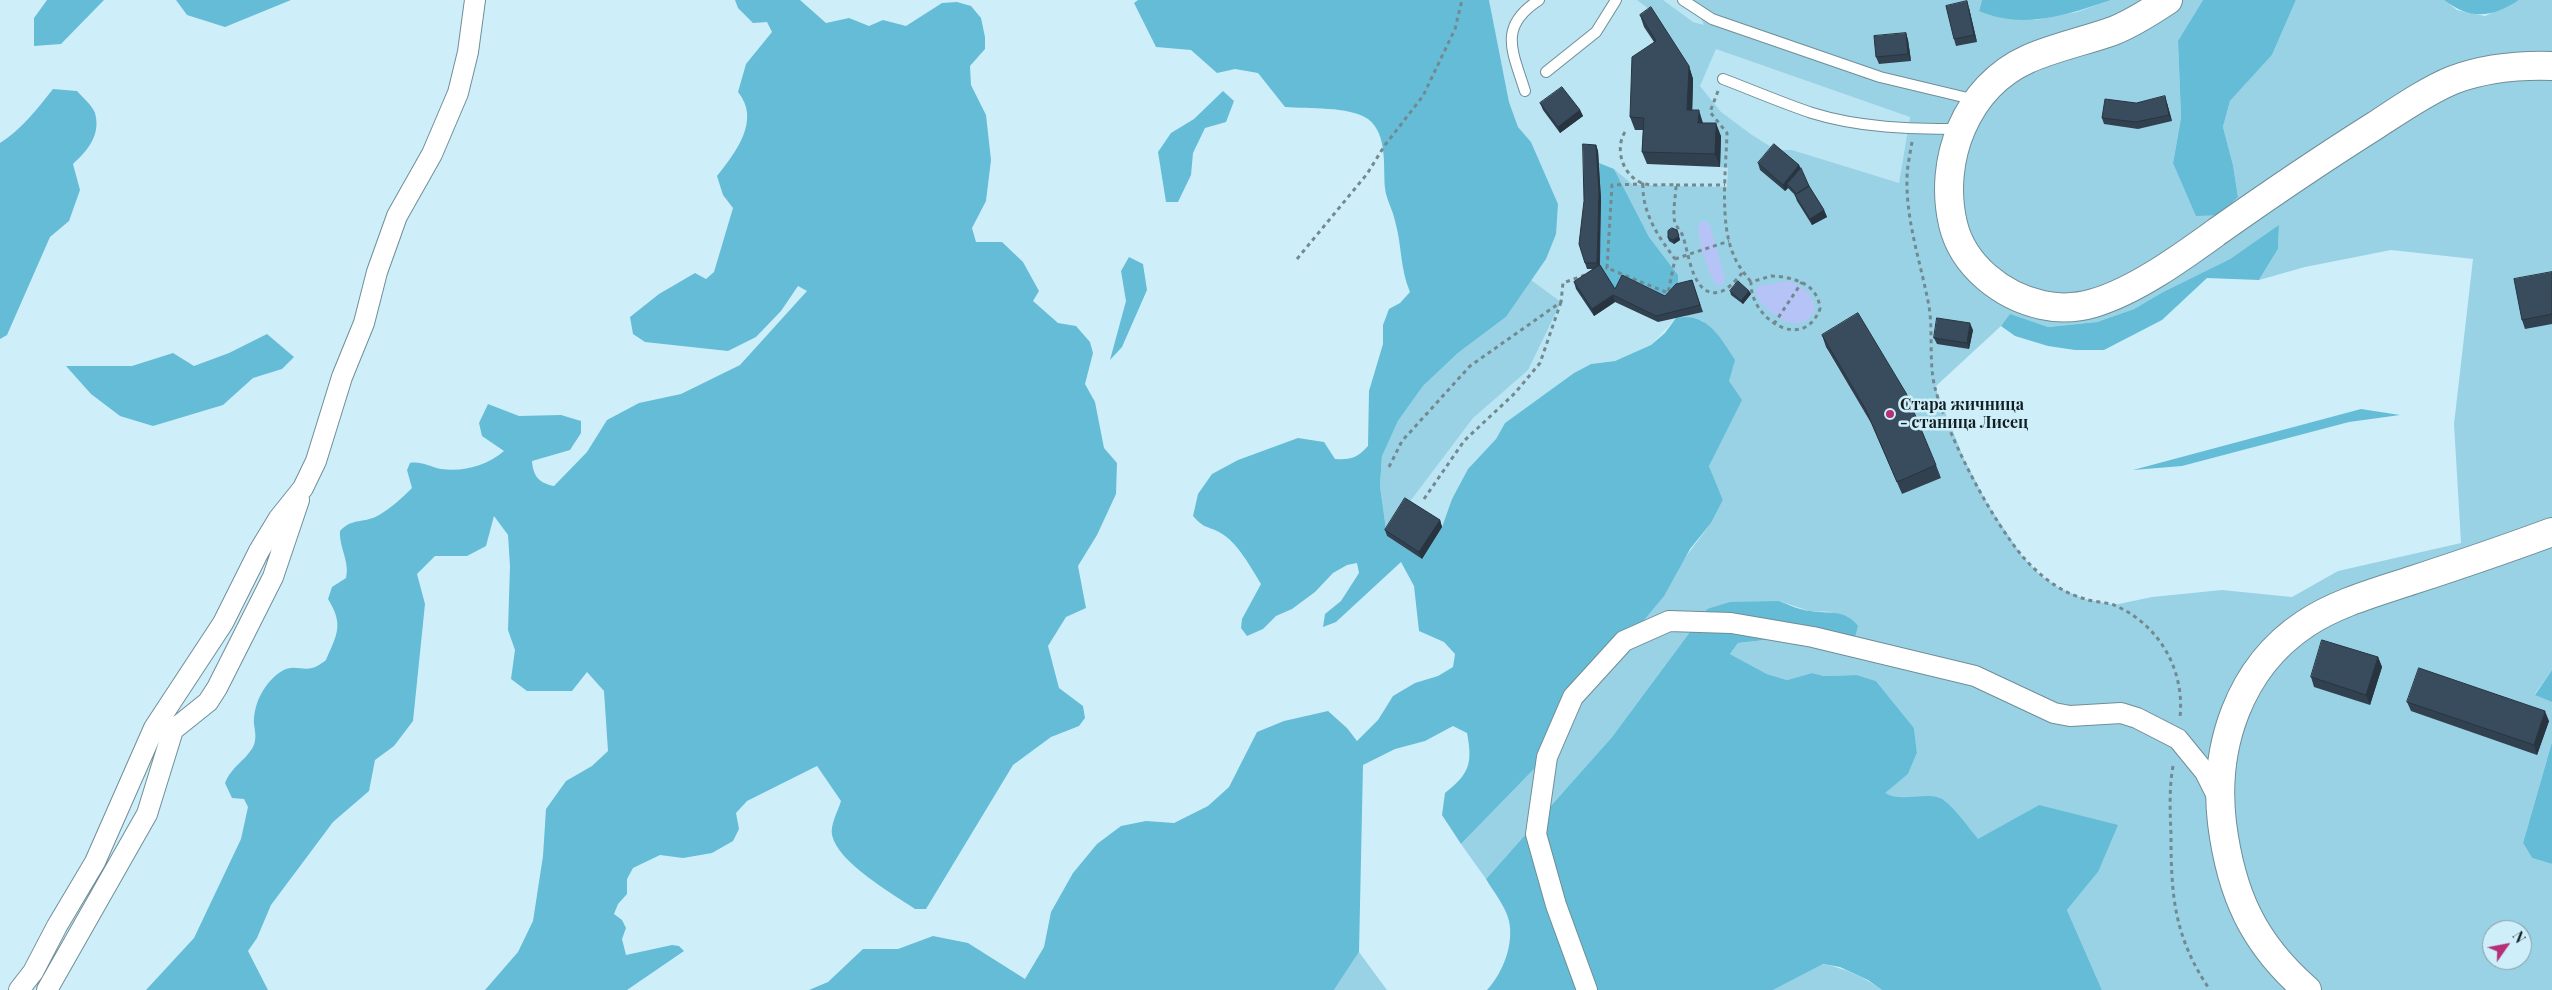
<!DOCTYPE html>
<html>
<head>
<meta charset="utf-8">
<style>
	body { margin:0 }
	#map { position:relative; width:2552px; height:990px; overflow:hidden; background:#ceeffa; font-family:"Playfair Display",serif }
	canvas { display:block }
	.north { position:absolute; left:2482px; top:920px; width:50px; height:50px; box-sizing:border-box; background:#ceeffa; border:1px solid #839ba4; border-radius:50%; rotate:57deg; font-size:14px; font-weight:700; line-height:20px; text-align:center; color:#121e22 }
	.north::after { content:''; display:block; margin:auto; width:18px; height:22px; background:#b53076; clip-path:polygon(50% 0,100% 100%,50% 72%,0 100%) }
</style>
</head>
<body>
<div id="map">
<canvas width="2552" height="990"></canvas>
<div class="north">N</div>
</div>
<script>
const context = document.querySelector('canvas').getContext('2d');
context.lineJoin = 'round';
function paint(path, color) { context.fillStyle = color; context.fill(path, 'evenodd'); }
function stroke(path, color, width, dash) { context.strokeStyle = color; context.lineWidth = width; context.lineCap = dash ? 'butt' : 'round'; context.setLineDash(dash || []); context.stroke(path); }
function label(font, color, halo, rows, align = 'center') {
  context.font = font + ' "Playfair Display",serif'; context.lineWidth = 5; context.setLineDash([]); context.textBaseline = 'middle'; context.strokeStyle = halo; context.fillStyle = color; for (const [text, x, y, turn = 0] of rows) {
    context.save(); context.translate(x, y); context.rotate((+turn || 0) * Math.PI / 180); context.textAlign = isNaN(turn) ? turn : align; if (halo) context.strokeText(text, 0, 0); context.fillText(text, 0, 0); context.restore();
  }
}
paint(new Path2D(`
	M1489,0h204l12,25 208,74 -14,85 -107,-34h-14l88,141 -190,27 -25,27 -36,16 -24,3 -17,9 -69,50 -9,16 -28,30 -16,30 -10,28 -55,9 119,-219 40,-58 12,-55 -27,-62 -13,-15 -9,-25z`), '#bbe5f3');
paint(new Path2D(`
	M1637,0h26l30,22 11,3 -11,-25h289l-3,11 57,9 41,-8 34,-12h92l-25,42 3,76 -8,45 65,34 -5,-32 -10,-38 7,-26 42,-46 24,-55h148l13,10 28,6 34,-16h33v670l-17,24 17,8v40l-29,101 9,15 20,6v126h-450l-35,-80 31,-38 -59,-67 -61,35 -34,-40 -19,-3 -31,1 -10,-5 24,-19 9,-21 -3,-25 -38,-47 -19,-6 -33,1 -12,-3 -25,7 -20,-6 -37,-20 8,-11 53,-6 42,-25 -24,-1 -30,-10 -72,8 -95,128 -126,142 -25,-35 75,-77 49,-76 126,-168 12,-23 -14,-34 12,-28 8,-57 -26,-60 -20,-5 20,-4 -25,-21v-16l-29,-38 -35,-68 19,16 94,2 1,-19 -8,-1 -28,-45 -43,-113zM1716,49l194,68 -11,66 -107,-33h-16l-24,-15 -31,-23 -21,-26zM1802,172l9,20 -10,7 -13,-11zM2279,226l-1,23 -19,31 46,-13 86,-17 82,9 -19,165 7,119 -123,28 -46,26 -70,-7 -70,7 -38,8 -30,-6 -25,-11 -19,-13 -18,-19 -35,-53 -23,-44 -29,-72 66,-61 9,-11 38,12 49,-5 37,-13 29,-17 67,-33zM1826,348l115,129v1l-39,16 -31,-71zM2492,930h30v30h-30z
	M1531,280l30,22 -33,68 -55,48 -65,86 -21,32 -7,-50 2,-31 16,-34 25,-35 35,-33 48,-36z
	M1359,952l28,38h-53z
	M1822,964c23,4 42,13 60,26h-109z`), '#9ad2e5');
paint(new Path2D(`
	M47,0h57l-43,44 -27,2v-28z
	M176,0h115l-66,27 -38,-12z
	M735,0h65l26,23 23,-5 20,8 14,-6 23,6 36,-23 15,-1 14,4 10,12 4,19v12l-15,17 1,19 15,30 5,45 -5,41 -14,27 4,14h26l21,20 16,29 -6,10 25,22 18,3 14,16 3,11 -8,31 10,18 9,46 13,15 -1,31 -19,41 -19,31 8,42 -20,9 -18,29 11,42 24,18 2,12 -6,8 -28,11 -38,28 -87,144h-11c-23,-16 -77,-46 -83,-74 -2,-10 6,-24 9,-34l-24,-35 -70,35 -11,12 3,16 -6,12 -21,12 -29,5 -23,-3 -27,13 -6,11v15l-9,10 -4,10 8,6 4,8 -4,11 4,16 46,-10 7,1 5,5 -57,39h-142l33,-38 15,-31 10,-65 3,-47 20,-28 26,-15 16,-15 -4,-60 -17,-19 -15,19h-45l-16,-12 4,-29 -7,-20 2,-64 -2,-31 -14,-19 -8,30 -19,10h-32l-18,18 8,30 -12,117 -19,25 -19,14 -6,31 -36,31 -62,83 -14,33 -9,13 20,39h-122l48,-52 47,-99 7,-32 -4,-8 -12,-1 -7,-15c7,-17 20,-22 28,-36 4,-8 2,-15 1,-23 -1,-20 11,-43 28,-53 11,-7 20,0 30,-3 5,-1 10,-5 14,-8 11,-26 18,-35 2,-61l4,-12 14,-9c4,-17 -7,-30 -6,-47 13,-14 24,-7 39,-16 12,-7 23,-17 33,-27l-5,-18 3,-7c11,-2 20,4 31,6 23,3 45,-3 63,-18l-22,-15 -3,-13 9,-19 31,12 42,-1 20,6v12l-11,17 -38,11c1,15 7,22 22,25l33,-34 20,-32 32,-17 42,-9 59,-29 67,-74 -9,-5 -17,25 -25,26 -28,14 -83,-9 -12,-8 -3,-17 29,-23 36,-21 11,6 8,-7 19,-64 -10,-13 -6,-19c19,-24 44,-56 21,-84l8,-28 26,-32 -5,-10 -14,1 -15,-15z
	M1138,0h351l20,102 9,25 13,15 27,62 -2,30 -10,25 -40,58 -48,36 -35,33 -25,35 -16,35 -2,30 7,50 35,23 20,-32 10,-28 16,-30 28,-30 9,-16 69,-50 17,-9 24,-3 36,-16 14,-12 11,-15c31,-6 44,19 59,42l-6,21 13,19 -33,66 14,34 -12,23 -21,26 -26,47 -79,95 -49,76 -75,77 -19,-29 3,-22c24,-19 28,-29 22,-60l-14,-7 -28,15 -30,8 -32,16 -4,187 -25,38h-525l19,-8 35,-33h35l35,-13 35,7 57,36 19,-32 7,-35 22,-39 24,-29 24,-18 25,-5 28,2 34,-17 21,-19 28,-55 27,-11 44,-10 19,17 10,13 21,-21 15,-24 22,-13 23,-7 15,-9 2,-13 -11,-12 -25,-11 -5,-45 -13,-24 -65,60 -13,5 2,-13 16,-13 18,-28 -2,-10 -10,2 -14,8 -18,19 -23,17 -16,7 -13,13 -16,7 -6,-8 1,-9 19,-35c-10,-16 -24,-43 -42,-52 -14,-7 -14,-3 -26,-16l5,-22 14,-20 26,-14 60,-22 26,4 11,17c16,1 22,-1 33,-13l1,-55 14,-47v-19l6,-16 11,-6 10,-11c-10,-23 -8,-47 -15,-71 -2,-11 -9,-22 -10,-33 -2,-21 3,-54 -17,-69 -19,-13 -60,-10 -83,-12l-27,-34 -23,-4 -18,4 -26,-23 -35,-3 -22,-44z
	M1982,0h129c-44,15 -87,30 -132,11z
	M2203,0h93l-24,55 -42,46 -7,26 10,38 5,32 -19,18 -23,1 -23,-53 8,-45 -3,-77z
	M2444,0h75c-27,18 -49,20 -75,0z
	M53,89l24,2c5,6 15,14 18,22 6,22 -7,37 -22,51l7,26 -11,31 -19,16 -43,98 -7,4v-196c22,-14 37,-34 53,-54z
	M1223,91l11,10 -8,21 -21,6 -12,25 -2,22 -13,27h-12l-8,-50 13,-19 23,-14z
	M1599,163l15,6 35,68 29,38v16l-11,11 -49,-6 -19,-27 2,-70z
	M2279,225l-1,24 -19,31 -52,-2 -45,42 -58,30h-29l-27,-4 -33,-10 -14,-10 9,-12 38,13 49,-5 37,-13 29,-17 67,-33z
	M1129,257l14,7 4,26 -25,57 -12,13 16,-59 -5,-30z
	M267,334l27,23 -12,12 -29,9 -30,27 -70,21 -33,-10 -29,-22 -25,-28h66l41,-13 21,13 35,-13z
	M2361,409l39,6 -51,7 -167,44 -49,4z
	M1779,601c10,4 21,9 31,10 19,3 35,-2 48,15l-4,14 -63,-3 -53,6 -8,11 37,20 20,6 25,-7 12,3 33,-1 19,6 38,47 3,25 -9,21 -23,19c17,11 45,-4 60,8 12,10 23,26 33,38l61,-34 79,20 -20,47 -31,38 35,80h-220l-14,-10 -28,-13 -17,-3 -50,26h-286c16,-17 27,-46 22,-69 -3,-14 -16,-30 -23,-42l126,-142 95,-128 23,-7z
	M2552,670v32l-17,-7z
	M2552,742v122l-20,-6 -9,-15z`), '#65bcd6');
paint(new Path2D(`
	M1705,221l4,2 16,55 -2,7h-7l-2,-3c-6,-13 -20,-48 -14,-60z
	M1787,281c14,4 28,13 28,29 -14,30 -52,2 -60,-18l3,-6z`), '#b6c3f6');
const service = new Path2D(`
	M1683,0l29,19 168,58 96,23
	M1546,72l50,-40 20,-32
	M1723,79c29,11 59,24 89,34 48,15 99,16 148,16
	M1525,91c-12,-39 -28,-64 14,-91`);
const minor = new Path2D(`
	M19,990l14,-18 24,-46 38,-64 59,-134 69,-105 36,-72 20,-33 24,-30 13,-27 26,-84 22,-54 13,-51 20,-56 35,-62 26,-61 10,-41 7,-52
	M47,990l100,-176 26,-84 35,-28 9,-14 56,-111 26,-77
	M1587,990l-31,-85 -20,-71 11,-77 26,-60 51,-56 45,-20 62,2 82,14 162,39 79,37 16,3 51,-3 16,5 41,21 27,33 15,30`);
const secondary = new Path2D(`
	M2168,0c-18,12 -35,23 -55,31 -28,10 -58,16 -85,28 -62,28 -90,101 -75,165 10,42 49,72 89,81 18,4 35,3 52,-2 43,-13 88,-46 124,-72 51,-36 104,-72 158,-106 23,-15 52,-35 77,-45 32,-12 66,-15 99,-14
	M2307,990c-54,-47 -76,-96 -85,-167 -9,-76 17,-155 83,-199 31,-21 72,-32 108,-44 46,-15 93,-31 139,-48`);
stroke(service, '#6f8e98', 12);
stroke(minor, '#6f8e98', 22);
stroke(secondary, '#6f8e98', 30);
stroke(new Path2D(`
	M1718,91l-8,21 17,21c-1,36 -8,90 7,123 4,10 11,18 17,26
	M1625,132c-11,17 -2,46 20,52 9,2 21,0 31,1 0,11 -4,27 -1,38 2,5 7,9 8,14 6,15 9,62 37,55 9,-3 17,-13 23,-20
	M1912,142c-2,12 -5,25 -5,37 -1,41 13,82 21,122 6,28 0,59 7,87 13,49 56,131 88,169 17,19 37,35 62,42 9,3 20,3 29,6 45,19 71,65 66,112
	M1643,184c-1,29 15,52 32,75l-7,34 -61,-25 5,-83z
	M1676,185h49
	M1297,259l70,-85 18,-29 38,-49 32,-67 7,-29
	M1675,259l54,-18
	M1598,271l9,-3
	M1771,276c22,1 47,7 49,33 -18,45 -71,8 -69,-27z
	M1774,324l28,-42
	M1389,467l13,-26 68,-75 91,-64 2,-19 22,-8
	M1424,499l40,-58 51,-48 25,-30 21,-61
	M2173,766c-4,22 -3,45 -2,68 0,62 3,103 39,156`), '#728990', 3, [4, 4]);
stroke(service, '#fff', 10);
stroke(minor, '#fff', 20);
stroke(secondary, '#fff', 28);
paint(new Path2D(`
	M1969,8l8,34 -21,4 -2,-7z
	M1640,15l49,51 4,13 -1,31 11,13 18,13 -1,31 -73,-3 -5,-12 1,-22h-8l-5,-13 24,-75 -10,-15z
	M1906,33l2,7 3,21 -32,3 -3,-7z
	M1540,103l40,7 3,6 -23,17 -17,-23z
	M2136,103h31l5,18 -34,8 -34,-5 -2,-6z
	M1596,145l2,6 3,48 -1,66 15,24 50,7 27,-16 11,32 -45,10 -43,-20 -21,14 -18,-27 -2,-7 19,-13h-6l-2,-6z
	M1758,163l41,2 10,21 15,24 3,7 -15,8 -15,-24 -2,-6 -7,-7 -3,3 -25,-21z
	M1677,230l3,10 -6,4 -5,-3 -1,-3z
	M2552,272v52l-27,5 -3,-9z
	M1730,291h19l2,3 -8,10 -12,-9z
	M1973,330l-4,19 -32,-5 -3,-6z
	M1822,335l114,130 5,13 -39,16 -31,-71 -45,-76z
	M1440,520l2,7 -20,32 -35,-23 -2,-6z
	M2378,657l4,10 -12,38 -56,-18 -3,-10z
	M2407,702l142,19 -12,34 -126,-44z`), '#314150');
paint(new Path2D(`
	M1967,1l2,7 8,34 -3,-7z
	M1906,33l2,7 3,21 -3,-7z
	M1689,66l4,13 -1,43 -5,-12z
	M2165,96l2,7 5,18 -3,-6z
	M1580,110l3,6 -23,17 -2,-6z
	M1699,110l4,13h-5z
	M1716,123l5,13 -1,31 -5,-13z
	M1596,145l2,6 3,48 -2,70 -2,-6z
	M1799,165l3,7 -15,12 1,4 -3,3 -2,-6z
	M1824,210l3,7 -15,8 -2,-6z
	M1679,236l1,4 -6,4 -1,-4z
	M1749,291l2,3 -8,10 -2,-3z
	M1613,295l2,7 -21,14 -2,-7z
	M1970,323l3,7 -4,19 -2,-6z
	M1440,520l2,7 -20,32 -3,-7z
	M2378,657l4,10 -12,38 -4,-10z
	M2545,711l4,10 -12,34 -3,-10z`), '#283541');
const building = new Path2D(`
	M1967,1l7,34 -20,4 -8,-33z
	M1651,7l38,59 -2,44h12l-1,13h18l-1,31 -73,-2 2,-34 -14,-1 2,-60 24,-16 -16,-26z
	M1906,33l2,21 -32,3 -2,-21z
	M1562,87l18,23 -22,17 -18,-24z
	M2165,96l4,19 -33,7 -34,-4 3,-19 31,4z
	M1583,144l13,1 3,47 -2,71h-12l-6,-19 5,-43z
	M1774,144l25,21 -16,20 -25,-22z
	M1801,168l8,18 -12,8 -10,-10z
	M1809,186l15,24 -14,9 -15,-24z
	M1672,228l5,2 2,6 -6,4 -5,-2v-7z
	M1600,265l15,24 7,-14 43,21 11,-12 16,-4 8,25 -44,11 -43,-21 -21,14 -18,-27z
	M2552,272v42l-30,6 -8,-41z
	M1738,281l11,10 -8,10 -11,-10z
	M1858,313l48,80 30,72 -39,17 -31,-72 -44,-75z
	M1937,318l33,5 -3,20 -33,-5z
	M1405,498l35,22 -21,32 -34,-22z
	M2322,640l56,17 -12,38 -55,-18z
	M2419,668l126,43 -11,34 -127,-43z`);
paint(building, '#394c5d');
stroke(building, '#283541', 1);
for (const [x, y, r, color] of [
	[1890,414,5,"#b53076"]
]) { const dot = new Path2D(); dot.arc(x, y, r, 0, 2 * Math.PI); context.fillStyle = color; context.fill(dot); stroke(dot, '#ceeffa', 2); }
label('bold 16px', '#121e22', '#ceeffa', [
	["Стара жичница",1900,405],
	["- станица Лисец",1900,423]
], 'left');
</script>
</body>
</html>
